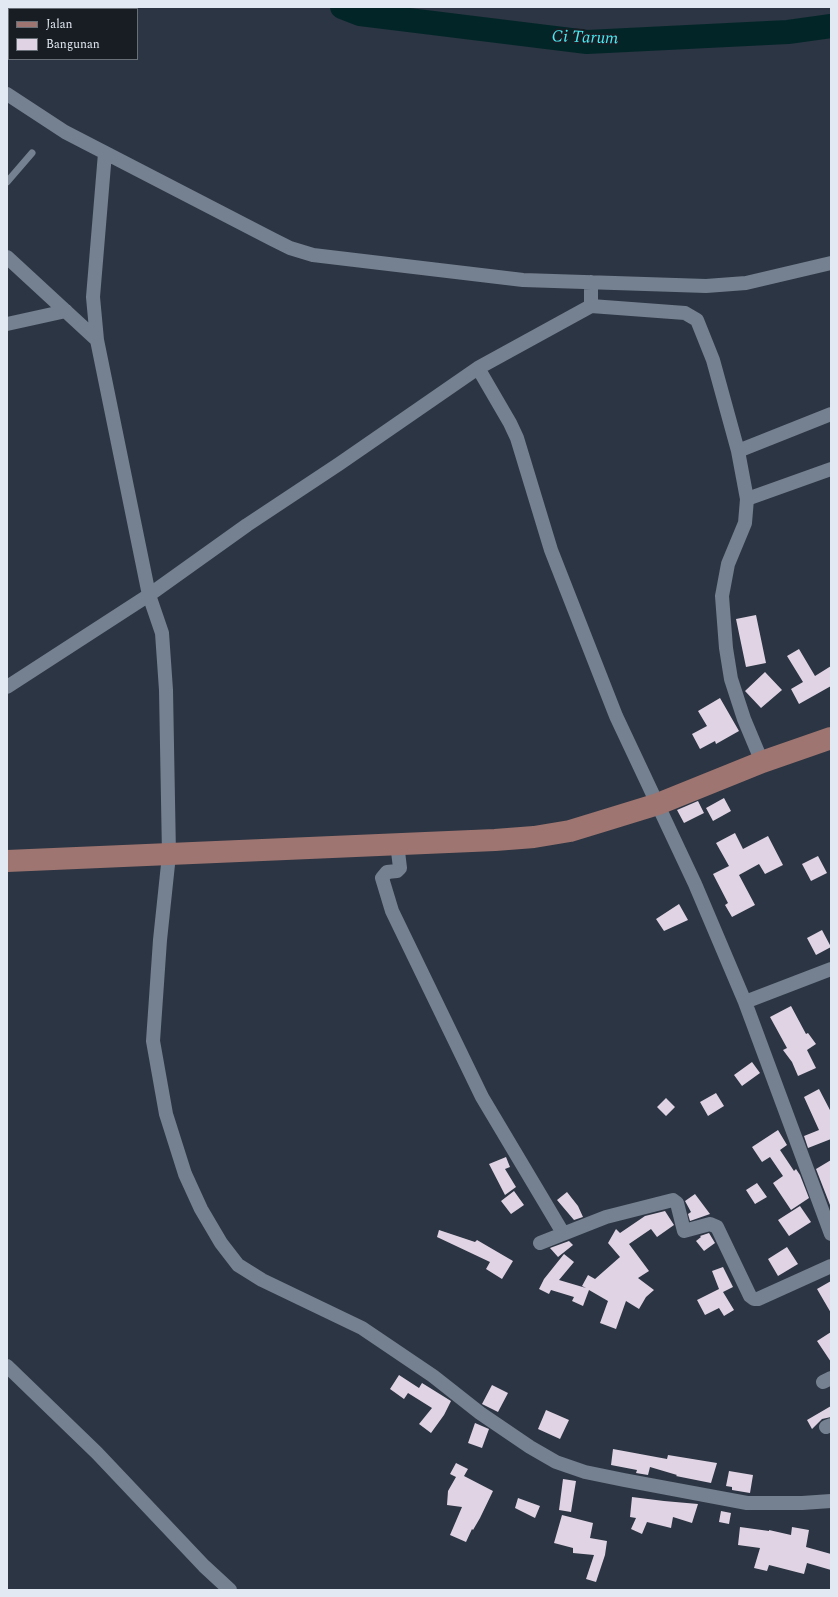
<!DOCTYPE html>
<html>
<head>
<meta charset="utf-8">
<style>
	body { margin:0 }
	#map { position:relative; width:838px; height:1597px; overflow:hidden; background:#2c3543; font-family:Spectral,serif }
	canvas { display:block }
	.frame { position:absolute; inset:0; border:8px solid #e2e9f2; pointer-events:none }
	.legend { position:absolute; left:8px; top:8px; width:130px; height:52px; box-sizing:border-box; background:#181d23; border:1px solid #696f76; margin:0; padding:5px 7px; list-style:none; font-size:12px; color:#e2e9f2 }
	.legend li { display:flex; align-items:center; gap:8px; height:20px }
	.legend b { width:20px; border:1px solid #696f76 }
</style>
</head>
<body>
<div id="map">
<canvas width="838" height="1597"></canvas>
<div class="frame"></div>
<ul class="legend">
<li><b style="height:5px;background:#9e7570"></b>Jalan</li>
<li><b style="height:11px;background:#e0d3e4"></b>Bangunan</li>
</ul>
</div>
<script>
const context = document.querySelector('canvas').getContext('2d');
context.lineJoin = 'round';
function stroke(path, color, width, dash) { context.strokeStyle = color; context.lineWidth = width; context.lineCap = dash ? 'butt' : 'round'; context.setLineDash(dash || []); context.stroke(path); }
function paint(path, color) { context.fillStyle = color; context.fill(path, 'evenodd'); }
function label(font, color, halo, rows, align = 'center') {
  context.font = font + ' Spectral,serif'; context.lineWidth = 4; context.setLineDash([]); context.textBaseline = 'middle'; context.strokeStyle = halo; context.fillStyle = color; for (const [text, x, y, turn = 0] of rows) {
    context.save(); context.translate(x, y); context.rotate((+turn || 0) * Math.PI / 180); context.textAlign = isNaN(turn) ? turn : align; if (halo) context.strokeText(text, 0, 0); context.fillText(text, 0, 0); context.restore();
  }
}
stroke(new Path2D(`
	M342,7l18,7 227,28 201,-10 43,-6`), '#022628', 24);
paint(new Path2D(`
	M756,615l10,48 -20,4 -10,-48z
	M799,649l16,27 16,-10v20l-32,18 -8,-15 12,-7 -16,-26z
	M765,672l17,18 -21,18 -16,-17z
	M720,698l19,33 -23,13 -1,-3 -15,8 -8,-15 15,-8 -9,-15z
	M724,798l7,13 -18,10 -7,-13z
	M698,801l6,12 -20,10 -7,-13z
	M735,833l8,16 25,-13 15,29 -18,9 -6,-10 -20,11 16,30 -23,12 -7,-12 3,-2 -15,-29 16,-8 -13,-23z
	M818,856l9,17 -16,8 -9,-17z
	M679,904l9,16 -24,11 -8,-12z
	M822,930l9,17 -15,8 -9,-17z
	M791,1006l15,28 2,-1 8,11 -9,6 9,18 -18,8 -6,-14 -9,-12 4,-2 -17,-31z
	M752,1062l8,11 -18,13 -8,-11z
	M819,1089l12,23v27l-23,9 -4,-12 15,-6 -15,-33z
	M716,1093l8,13 -16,10 -8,-14z
	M666,1098l9,9 -9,9 -9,-9z
	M778,1130l9,15 -7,5 14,21 2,-2 4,6 9,23 -18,12 -18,-27 10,-7 -13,-19 -8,5 -10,-15z
	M506,1157l4,10 -5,2 11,18 -11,8 -16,-31z
	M831,1160v45h-1l-14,-36z
	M757,1183l10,14 -12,7 -9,-14z
	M514,1191l10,14 -13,9 -10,-13z
	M567,1192l11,14 5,11 -9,3 -17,-20z
	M695,1194l15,20 -20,7 -2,-7 3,-2 -6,-11z
	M800,1206l11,16 -22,14 -11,-16z
	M665,1211l9,14 -17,12 -6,-8 -22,15 20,27 -11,7 16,12 -8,7 -7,12 -13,-8 -10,28 -16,-6 8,-22 -19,-11 -6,16 -11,-5 2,-4 -23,-7 -2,4 -10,-5 5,-10 20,-25 10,8 -15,18 27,8 -4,-2 6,-11 7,4 25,-22 -12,-14 8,-14 4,4 25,-17z
	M439,1230l36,12 2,-2 36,21 -11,18 -16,-10 4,-7 -53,-25z
	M709,1233l6,10 -11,8 -8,-10 5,-4 -1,-1z
	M569,1241l4,4 -15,12 -8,-9z
	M787,1247l11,17 -20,12 -10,-17z
	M723,1267l10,20 -10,5 11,18 -10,6 -5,-8 -14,7 -8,-15 22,-11 -7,-18z
	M831,1281v32l-14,-24z
	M831,1332v30l-14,-21z
	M399,1375l20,13 3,-5 29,18 -7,14 -13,18 -12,-9 13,-16 -24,-15 -4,6 -14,-10z
	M492,1385l16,8 -10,19 -16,-8z
	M831,1406v11l-9,2 -10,10 -5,-9z
	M546,1410l23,10 -9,19 -22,-10z
	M475,1423l14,6 -7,19 -14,-5z
	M613,1449l54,10 1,-4 49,8 -6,20 -35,-7 1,-1 -27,-8 -2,8 -12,-2 1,-3 -26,-5z
	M456,1463l12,6 -4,7 29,15 -13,27 -7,12 -1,-1 -6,13 -16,-7 12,-28 -15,-2 1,-14 8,-14 -6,-3z
	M729,1471l24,4 -3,18 -18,-3v-3l-6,-1z
	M563,1479l13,2 -5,31 -12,-2z
	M632,1497l32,4 34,3 -6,19 -19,-6 -2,11 -24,-6 -5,12 -11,-5 5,-11 -6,-1z
	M518,1498l22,8 -5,12 -20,-10z
	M721,1511l10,2 -2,11 -10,-2z
	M562,1515l31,8 -3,15 17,3 -2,14 -9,27 -10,-3 8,-24 -21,-2v-5l-19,-5z
	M740,1527l29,4v-1l22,5 1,-8 17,3 -3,17 25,7v16l-24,-7 -3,11 -35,-9 -2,6 -13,-3 6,-20 -22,-3z`), '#e0d3e4');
stroke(new Path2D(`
	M7,182l25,-29`), '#758090', 7);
stroke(new Path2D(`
	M7,94l58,38 207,107 18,9 23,7 210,25 183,6 40,-3 85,-20
	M7,257l90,83 52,255 13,38 4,57 3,165 -9,85 -7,101 13,73 19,60 16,35 20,34 17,22 24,15 100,48 71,48 47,37 50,34 26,15 29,10 39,8 123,23h55l29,-2
	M591,306l94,7 12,7 16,40 25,91 9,48 -2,24 -17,41 -6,32 4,52 5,31 13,40 18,43
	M7,324l59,-13
	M97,340l-4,-43 12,-144
	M478,368l32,55 7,15 34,112 65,166 79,168 50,118 86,232
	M738,451l93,-37
	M747,499l84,-30
	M7,687l142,-92 98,-70 92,-61 139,-96 113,-62v-24
	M397,843l3,25 -3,3 -10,1 -5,6 10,33 90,186 81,136
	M745,1002l86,-33
	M540,1243l66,-26 67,-17 4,3 7,28 26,-7 7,3 33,69 4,3h4l73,-33
	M7,1366l90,87 107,113 26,24
	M823,1382l8,-4
	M826,1427l5,-2`), '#758090', 14);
stroke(new Path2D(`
	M7,861l488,-21 39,-3 36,-6 36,-11 52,-16 104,-42 69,-24`), '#9e7570', 22);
label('italic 17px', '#47ebf3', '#181d23', [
	["Ci Tarum",585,39,2]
]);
</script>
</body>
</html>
